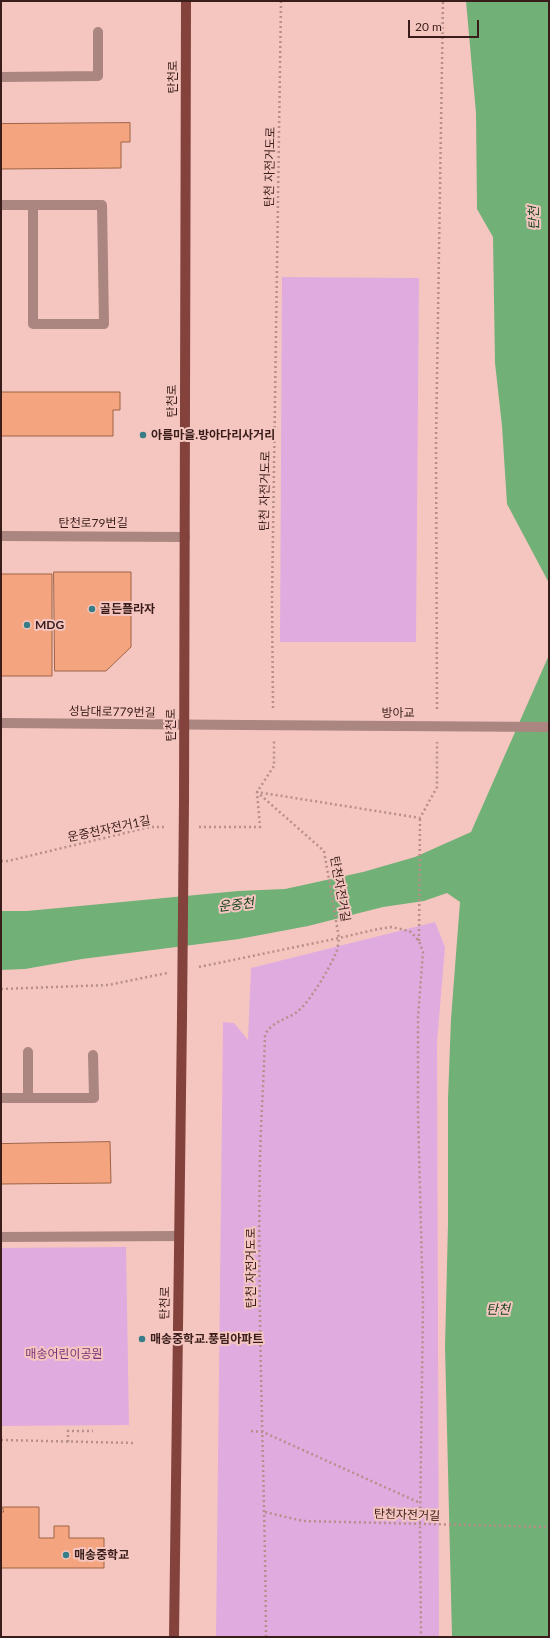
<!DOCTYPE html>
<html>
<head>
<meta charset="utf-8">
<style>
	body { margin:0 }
	#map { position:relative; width:550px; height:1638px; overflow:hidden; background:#f5c6c0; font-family:Lato,sans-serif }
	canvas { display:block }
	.frame { position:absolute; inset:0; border:2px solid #3a1d1a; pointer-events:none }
	.scale { position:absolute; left:408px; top:20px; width:71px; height:18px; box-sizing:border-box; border:2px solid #3a1d1a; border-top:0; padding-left:5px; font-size:12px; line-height:14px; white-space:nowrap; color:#3a1d1a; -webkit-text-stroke:3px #f5c6c0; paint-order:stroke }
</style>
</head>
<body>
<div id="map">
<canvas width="550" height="1638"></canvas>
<div class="frame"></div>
<div class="scale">20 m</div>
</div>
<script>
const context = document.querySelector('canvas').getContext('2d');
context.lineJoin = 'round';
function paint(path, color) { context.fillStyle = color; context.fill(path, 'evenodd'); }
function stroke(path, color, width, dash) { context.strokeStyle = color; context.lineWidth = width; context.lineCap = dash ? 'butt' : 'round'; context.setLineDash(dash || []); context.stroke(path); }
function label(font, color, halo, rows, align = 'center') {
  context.font = font + ' Lato,"Noto Sans KR",sans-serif'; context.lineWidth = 4; context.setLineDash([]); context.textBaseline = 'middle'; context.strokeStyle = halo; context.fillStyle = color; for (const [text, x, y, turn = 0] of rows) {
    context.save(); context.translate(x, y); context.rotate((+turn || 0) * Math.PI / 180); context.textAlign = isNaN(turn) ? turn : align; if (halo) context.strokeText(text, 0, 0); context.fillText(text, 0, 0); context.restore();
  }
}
paint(new Path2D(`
	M282,277l137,1 -3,364h-136z
	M435,922l10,25 -8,95 2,595h-223l7,-615 11,1 14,17 3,-72z
	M126,1247l3,178 -128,1v-178z`), '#e0abdf');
paint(new Path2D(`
	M466,1h83v582l-42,-79 -5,-78 -7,-63 -2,-126 -16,-28 -1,-96z
	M549,655v982h-97l-7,-290 3,-123v-125l3,-80 9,-117 -13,-9 -23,8 -41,6 -75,19 -69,13 -157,20 -57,10 -24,1v-59h26l211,-20 47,-2 78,-17 52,-15 56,-25z`), '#71b177');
const building = new Path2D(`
	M130,123v19h-9v26l-120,1v-45z
	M1,392h119v18h-7v26h-112z
	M54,572h77v75l-25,24h-51z
	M1,574h51v102h-51z
	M110,1142l1,41 -110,1v-40z
	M3,1507h36v31h15v-12h15v12h35v30h-103v-56h2z`);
paint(building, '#f4a57f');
stroke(building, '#9f6244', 1);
stroke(new Path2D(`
	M273,708l-1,-109 9,-598
	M437,709l-1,-269 7,-439
	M199,827h61l-3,-35 163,26 17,-31v-45
	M1,861h7l142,-34h16
	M419,941l1,-123
	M199,967l140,-29 39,-9 13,-2 10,2 10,3 8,9 4,11 -5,65v96l5,191 -3,221 1,112
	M1,989l107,-4 59,-12
	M251,1431l12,1 157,71
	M1,1440l133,3
	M68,1442v-11h25
	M265,1512l38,9 246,6
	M266,1637c-1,-159 -9,-319 -6,-478 1,-42 4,-83 5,-124 7,-14 21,-15 32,-23 13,-10 32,-43 39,-59 2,-4 2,-10 3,-15l-15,-87 -67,-59 17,-26v-25`), '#b78e89', 2.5, [2, 3]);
stroke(new Path2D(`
	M1,77l97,-1v-44
	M1,205h101l2,119h-71v-119
	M1,536l184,1
	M1,723l245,2
	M28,1052v46
	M1,1098h93l-1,-43
	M1,1237l177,-1`), '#ab8580', 10);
stroke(new Path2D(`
	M184,801l2,-800
	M174,1637l8,-620`), '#83423c', 10);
stroke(new Path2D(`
	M246,725l303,2`), '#ab8580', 10);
stroke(new Path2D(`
	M182,1017l2,-216`), '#83423c', 10);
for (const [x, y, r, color] of [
	[143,435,4,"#367d87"],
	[92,609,4,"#367d87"],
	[27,625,4,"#367d87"],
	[142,1339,4,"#367d87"],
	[66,1555,4,"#367d87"]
]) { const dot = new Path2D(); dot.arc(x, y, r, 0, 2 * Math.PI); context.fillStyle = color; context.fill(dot); stroke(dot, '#f5c6c0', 1.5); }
label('12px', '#3a1d1a', '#f5c6c0', [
	["탄천로",173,77,-90],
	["탄천 자전거도로",270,167,-89],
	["탄천로",172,401,-90],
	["탄천 자전거도로",265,491,-89],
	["탄천로79번길",93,523],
	["성남대로779번길",112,712,1],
	["방아교",398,713],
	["탄천로",171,725,-90],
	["운중천자전거1길",109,829,-12],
	["탄천자전거길",340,889,80],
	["탄천 자전거도로",251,1268,-90],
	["탄천로",165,1303,-89],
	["탄천자전거길",407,1515,2]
]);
label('bold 12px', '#3a1d1a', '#f5c6c0', [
	["아름마을.방아다리사거리",151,435],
	["골든플라자",100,609],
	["MDG",35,625],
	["매송중학교.풍림아파트",150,1339],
	["매송중학교",74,1555]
], 'left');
label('12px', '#783179', '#f5c6c0', [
	["매송어린이공원",64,1354]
]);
label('italic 13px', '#16441e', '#f5c6c0', [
	["탄천",534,218,-91],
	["운중천",236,905,-7],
	["탄천",498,1310]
]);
</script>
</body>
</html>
